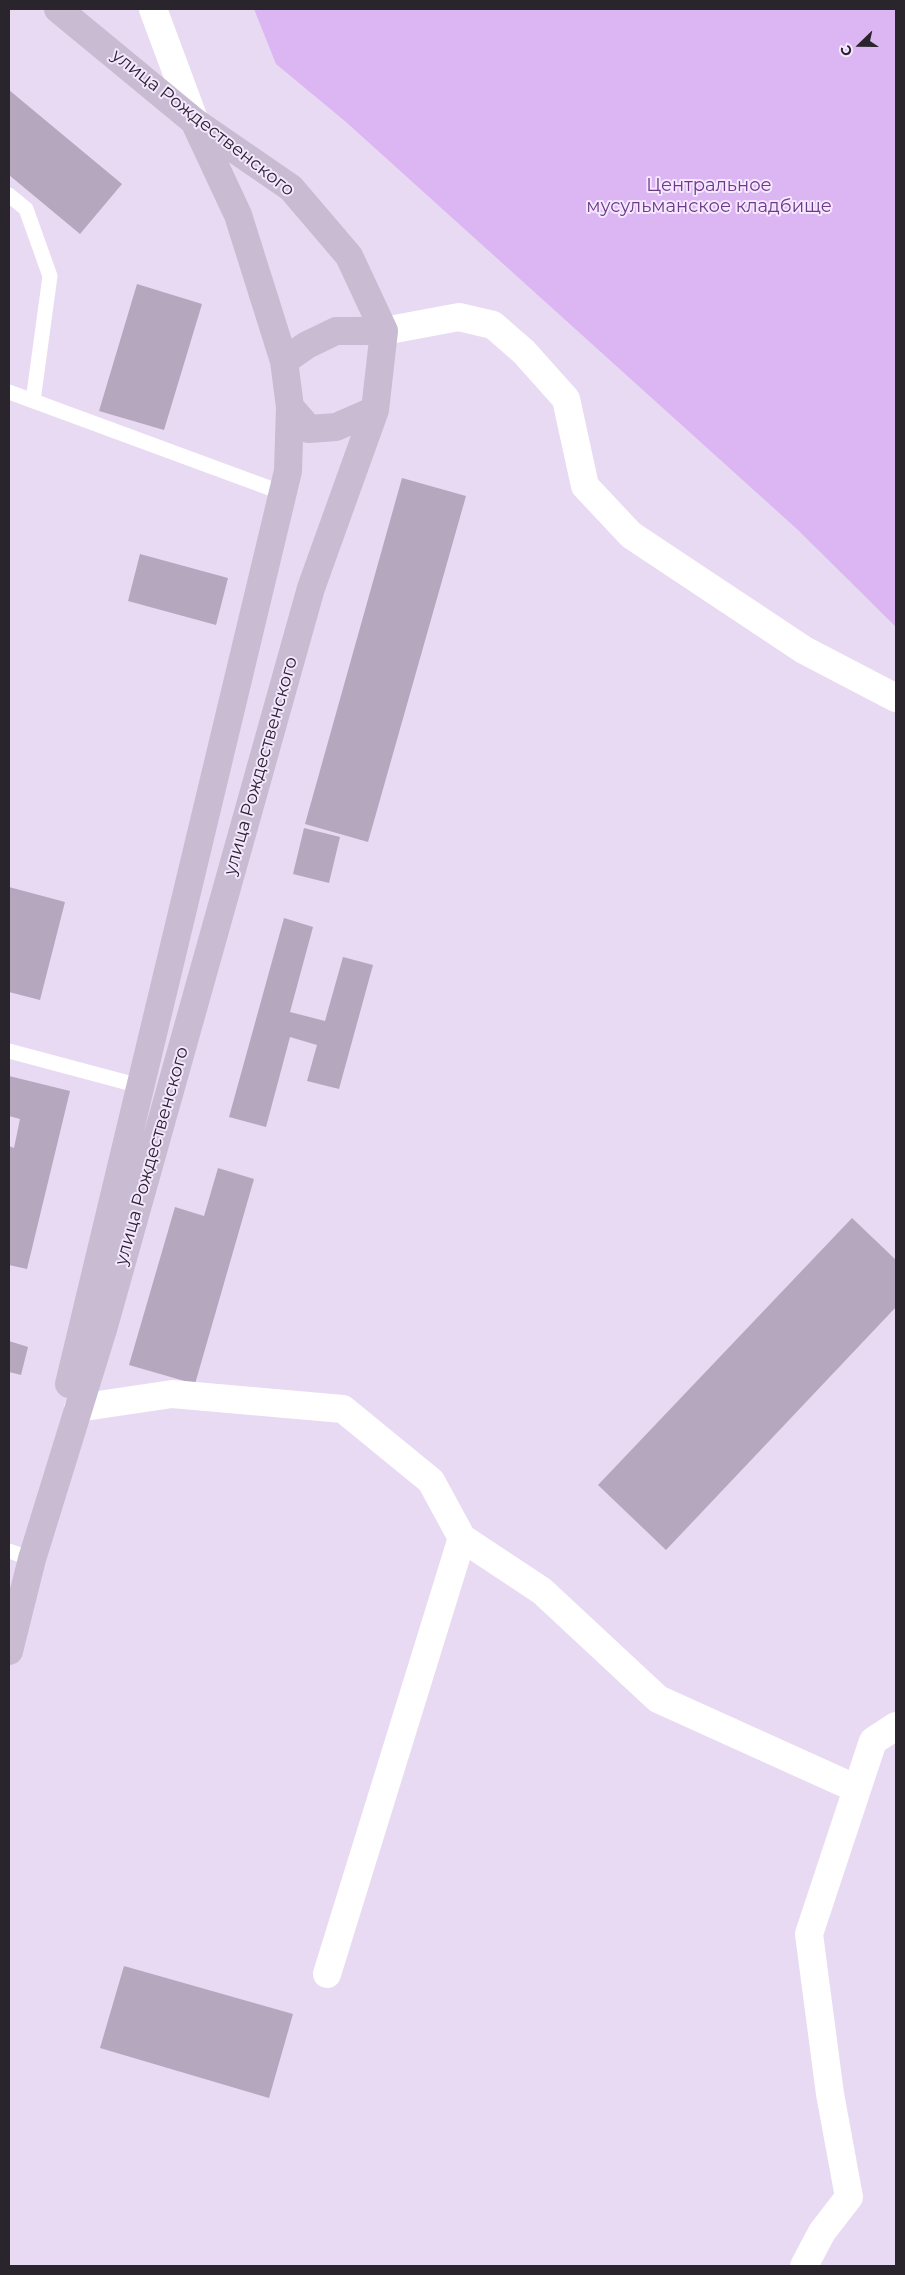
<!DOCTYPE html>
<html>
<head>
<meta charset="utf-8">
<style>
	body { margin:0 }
	#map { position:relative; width:905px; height:2275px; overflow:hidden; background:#e8daf2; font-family:Montserrat,sans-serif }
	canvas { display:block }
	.frame { position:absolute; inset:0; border:10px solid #2a242d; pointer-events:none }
	.north { position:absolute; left:835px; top:20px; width:50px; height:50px; -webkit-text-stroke:4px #f5e7ff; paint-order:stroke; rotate:248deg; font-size:14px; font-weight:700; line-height:20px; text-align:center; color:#2a242d }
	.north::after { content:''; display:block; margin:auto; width:18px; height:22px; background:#2a242d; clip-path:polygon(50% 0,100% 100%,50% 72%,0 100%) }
</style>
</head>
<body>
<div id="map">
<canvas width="905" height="2275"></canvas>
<div class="frame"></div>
<div class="north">С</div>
</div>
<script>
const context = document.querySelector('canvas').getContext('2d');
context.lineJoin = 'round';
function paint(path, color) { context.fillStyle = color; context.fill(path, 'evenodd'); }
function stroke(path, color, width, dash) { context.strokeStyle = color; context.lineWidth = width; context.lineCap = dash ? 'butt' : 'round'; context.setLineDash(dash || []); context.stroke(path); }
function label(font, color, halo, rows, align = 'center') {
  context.font = font + ' Montserrat,sans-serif'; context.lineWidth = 4; context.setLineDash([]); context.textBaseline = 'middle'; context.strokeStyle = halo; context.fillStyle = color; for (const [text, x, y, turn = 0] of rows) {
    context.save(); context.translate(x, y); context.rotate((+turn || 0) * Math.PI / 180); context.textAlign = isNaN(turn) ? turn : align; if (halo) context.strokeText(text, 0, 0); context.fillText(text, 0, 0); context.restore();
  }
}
paint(new Path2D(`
	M254,9h642v618l-98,-97 -452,-408 -70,-58z`), '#dbb6f2');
paint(new Path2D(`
	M9,90l113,94 -42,50 -71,-59z
	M137,284l65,20 -38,126 -65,-19z
	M402,478l64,18 -98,346 -63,-18z
	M140,554l88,24 -12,47 -88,-24z
	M304,828l36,9 -11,46 -36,-9z
	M9,887l56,15 -25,98 -31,-8z
	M284,918l29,9 -23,85 35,9 18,-64 30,8 -34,124 -32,-8 10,-36 -27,-8 -24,90 -37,-10z
	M9,1076l61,15 -43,178 -18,-4v-119l5,2 6,-29 -11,-3z
	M218,1168l36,11 -59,205 -66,-19 46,-158 29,9z
	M852,1218l44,42v47l-230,243 -68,-65z
	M9,1341l19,6 -7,28 -12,-3z
	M124,1966l169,48 -24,84 -169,-50z`), '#b5a7be');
stroke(new Path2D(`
	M9,195l17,14 24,67 -17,125
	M9,392l274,101
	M9,1051l131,35
	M9,1551l23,8`), '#fff', 15);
stroke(new Path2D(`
	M153,9l42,113
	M384,331l75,-14 34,8 31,27 42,47 19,87 46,49 173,115 92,48
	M78,1408l94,-14 171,15 88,72 31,57 80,53 116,108 199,90
	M327,1974l135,-436
	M804,2266l18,-34 27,-35 -19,-103 -21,-160 64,-193 23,-15`), '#fff', 28);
stroke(new Path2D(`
	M284,361l23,-16 29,-14h48
	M290,407l19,22 27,-2 39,-17
	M69,1384l219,-913 2,-64 -6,-46 -46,-146 -43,-92
	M9,1651l23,-92 72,-233 207,-738 64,-178 9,-79 -35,-75 -58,-68 -96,-66 -137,-113`), '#c9bbd1', 28);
label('18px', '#2a242d', '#f5e7ff', [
	["улица Рождественского",203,123,38],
	["улица Рождественского",261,766,-74],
	["улица Рождественского",152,1156,-74]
]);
label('18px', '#6d3a89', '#f5e7ff', [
	["Центральное",709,186],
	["мусульманское кладбище",709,207]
]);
</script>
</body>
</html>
